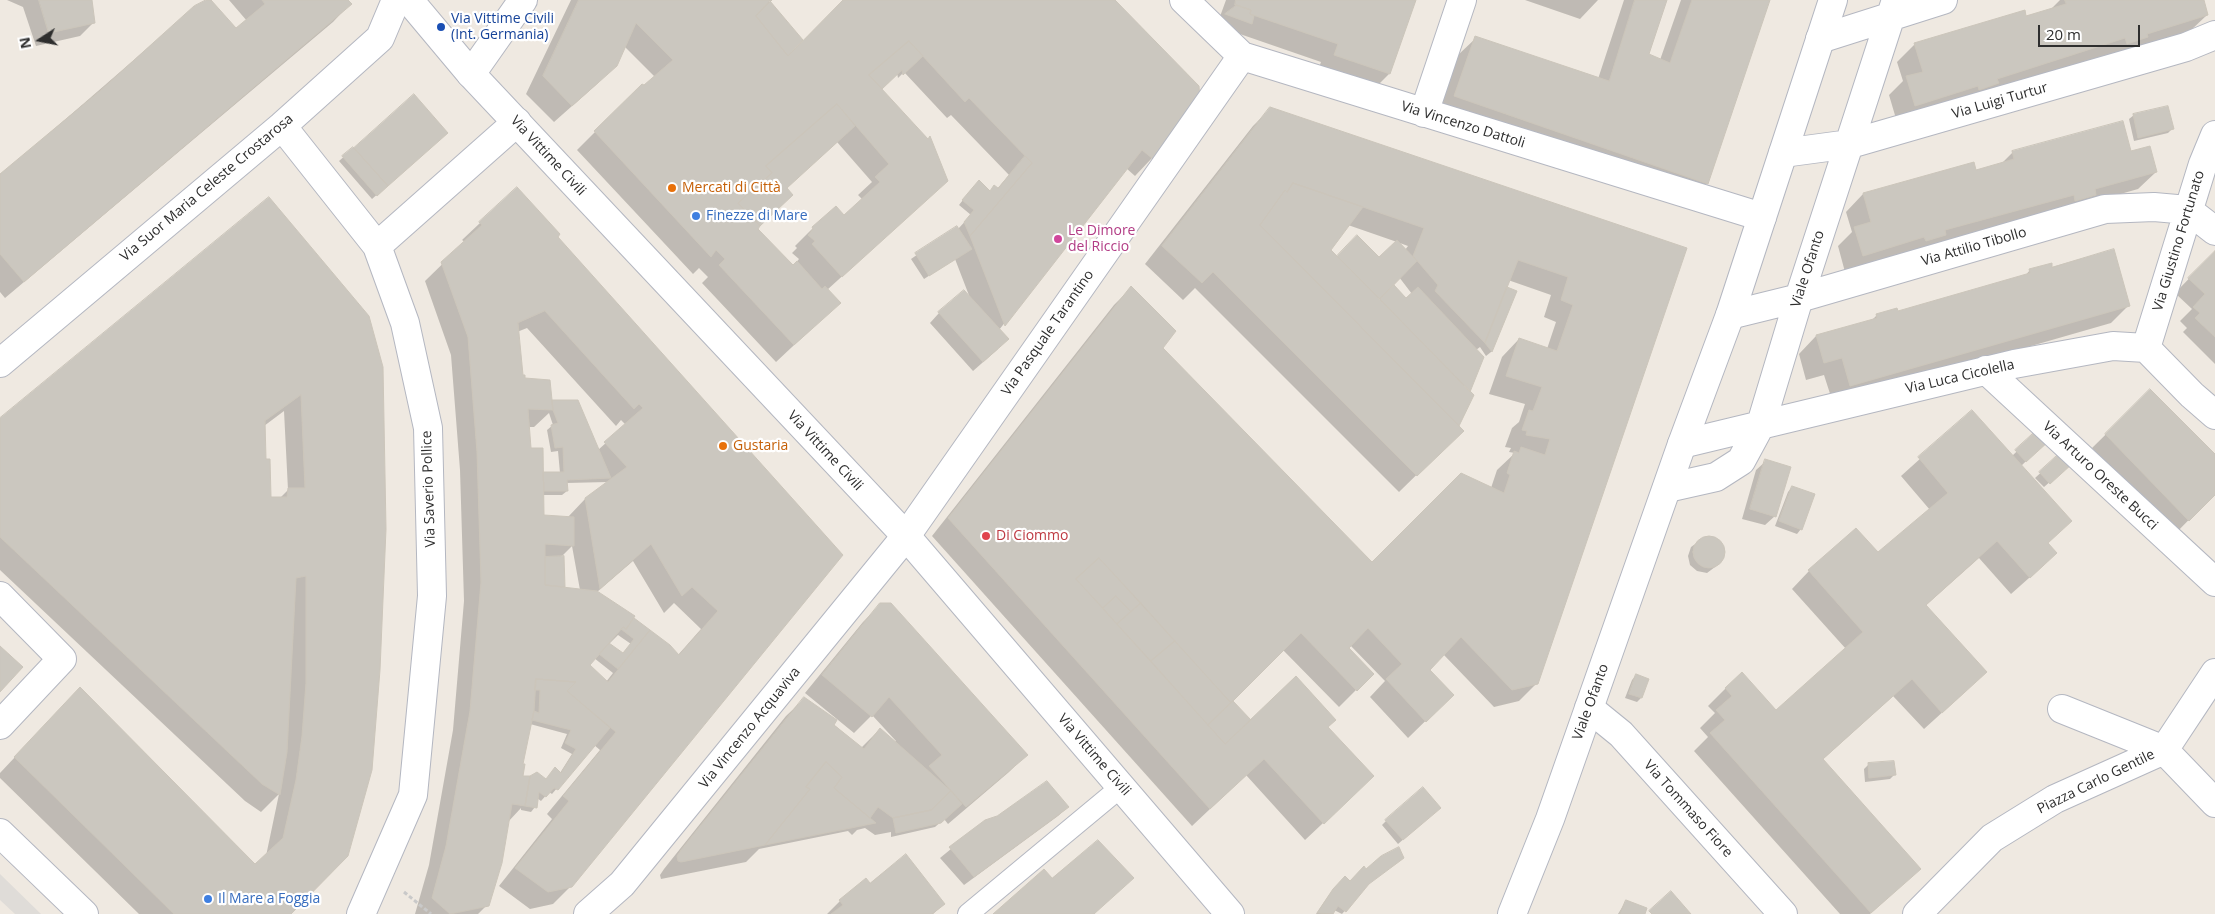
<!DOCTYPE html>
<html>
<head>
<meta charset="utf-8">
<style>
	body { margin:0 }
	#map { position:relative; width:2215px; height:914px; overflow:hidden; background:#efe9e1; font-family:"Open Sans",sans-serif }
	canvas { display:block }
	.north { position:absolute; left:15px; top:15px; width:50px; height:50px; -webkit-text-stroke:4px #fff; paint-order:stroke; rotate:259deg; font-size:14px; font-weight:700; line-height:20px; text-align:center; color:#2e2e2e }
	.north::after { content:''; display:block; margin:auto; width:18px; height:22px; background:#2e2e2e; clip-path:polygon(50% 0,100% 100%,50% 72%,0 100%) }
	.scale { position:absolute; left:2038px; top:25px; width:102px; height:22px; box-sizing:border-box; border:2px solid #2e2e2e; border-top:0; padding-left:6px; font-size:15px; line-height:18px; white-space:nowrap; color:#2e2e2e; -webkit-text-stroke:4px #fff; paint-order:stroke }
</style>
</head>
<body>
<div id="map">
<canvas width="2215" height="914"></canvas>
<div class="north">N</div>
<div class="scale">20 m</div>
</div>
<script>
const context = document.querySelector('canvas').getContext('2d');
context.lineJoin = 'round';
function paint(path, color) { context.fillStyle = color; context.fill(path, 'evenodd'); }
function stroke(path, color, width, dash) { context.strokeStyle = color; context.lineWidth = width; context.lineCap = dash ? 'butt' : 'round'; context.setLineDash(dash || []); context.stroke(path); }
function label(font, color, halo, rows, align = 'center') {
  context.font = font + ' "Open Sans",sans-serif'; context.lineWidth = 4.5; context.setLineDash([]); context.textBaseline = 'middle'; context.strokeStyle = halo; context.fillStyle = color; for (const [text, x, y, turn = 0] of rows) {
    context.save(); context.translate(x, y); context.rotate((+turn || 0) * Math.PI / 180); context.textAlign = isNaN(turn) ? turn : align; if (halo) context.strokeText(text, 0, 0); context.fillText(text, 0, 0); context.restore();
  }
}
paint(new Path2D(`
	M0,874l41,40h-26l-15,-14z`), '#dfdcd8');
paint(new Path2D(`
	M7,0h84l3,22 -14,14 -44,10 -13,-39z
	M229,0h118l3,4 -17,18 -328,276 -5,-6v-116l195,-169 41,23 11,-9z
	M571,0h199l-1,1 20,56 56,-57h268l39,158 -17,18 -9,-8 -127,162 -1,19 -25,22 -43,-48 9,-10 31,-15 -15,-39 -31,20 -13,-20 46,-32 1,2 13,-14 -12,-10 15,-19 15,6 8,-3 12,-14 -58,-60 -4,3 -43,-46 -6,6 -1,-5 -17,16 67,92 -120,109 12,13 -63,59 -74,-79 6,-6 -9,-9 -6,6 -116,-124 65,-65 2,2 11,-10 -31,-31 -26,37 -44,39 -28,-28zM837,142l35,40 -14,13 5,5 -19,16 -31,12 -18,18 2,2 -5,5 7,6 -6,7 -36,-37 29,-41z
	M1226,0h188l-25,74 -17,17 -55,-18 4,-11 -84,-29 -4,-2 1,-3 -16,-6z
	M1525,0h73l-18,19z
	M1624,0h42l-19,55 13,5 21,-60h88l-62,183 -18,18 -252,-87 21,-59 18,-17 122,41z
	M2060,0h142l5,15 -18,17 -79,28 -2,-5 -211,67 -8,-27 14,-14 -6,-19 18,-18 135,-34z
	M414,96l28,41 -70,62 -33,-38z
	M1271,108l415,141 -149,434 -18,18 -25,6 -51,-53 -14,16 23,25 -44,43 -38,-41 15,-16 -35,-36 -3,3 25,26 -33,33 -56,-57 -57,56 25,15 75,6 29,66 -50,47 -59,-65 -54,51 -260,-290 182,-231 17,-17 30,60 211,216 119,-76 6,-18 18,-17 -6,-1 2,-4 -6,-1 7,-19 7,-6 6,-18 -36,-10 13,-37 17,-18 28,10 9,-27 -12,-5 7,-22 -43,-15 -3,8 10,3 -24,61 -5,4 -6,-9 -4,3 -32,98 -45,44 -204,-204 -12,12 -38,-36 108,-138zM1348,225l49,17 -18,17 -22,-22 -20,21 -8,-8zM1397,242l11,4 -3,4zM1399,277l13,17 -6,6 -12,-13 -17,16 -2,-1z
	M2134,115l38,14 -4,4 -34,8 -5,-22z
	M2013,152l117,1 26,19 -18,17 -293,83 -7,-26 14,-14 -6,-20 17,-18 137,-29z
	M269,198l102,572 -81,144h-151l-139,-136v-5l63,-67 192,160 11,-10 13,-62 -18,18 -16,-11 -245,-231v-150zM284,411l4,79 -8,8h-10l-5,-38 -1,-34z
	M480,223l76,14 285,318 -270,331 -18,18 -23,5 -31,-23 53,-67 -5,-5 53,-64 -6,-5 -42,49 -3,-2 -8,9 -4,-3 -2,9 -4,5 -10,-2v-2l-13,14 -21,83 -9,9h-63l14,-49 24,-135 11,-129 -4,-131 -9,-115 -26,-74 40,-39 -3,-2zM527,328l89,98 5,-6 5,5 -28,25 -45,-49 -2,2 -29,-26 -5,-45zM549,413l4,12 -6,5 4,22 7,-1 2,22h-18l-12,-23 -2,-23h6zM608,482l-23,17 -17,18h-25l-1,-22h20l5,-4 -1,-8zM572,546l8,44 -17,-2 1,-1 -4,-29zM633,561l31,52 10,-10 27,26 -23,26 -9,-10 -35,-26 -4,4 -33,-31zM618,635l13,9 -9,10 -13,-10zM594,658l19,15 -7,9 -17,-17zM530,724l37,10 -6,14 11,6 -12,19 -15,7 -24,-3v-12z
	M2215,252v112l-32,-32 4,-4 -7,-7 12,-12 -17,-16z
	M2052,269l77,36 -18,18 -278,80 -9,-28 -18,5 -7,-26 17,-18 55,-15 6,-6 20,-3 127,-35 6,-7z
	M2150,391l65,65v37l-40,41 -83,-86z
	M1972,412l40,44 25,-24 10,9 -26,25 26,78 -9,26 -27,24 -32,-36 -54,48 42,84 -43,39 -31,-33 -71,64 97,109 -49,45h-30l-146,-163 14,-14 -8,-9 15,-15 -7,-7 18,-18 50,23 70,-62 -54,-60 17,-18 69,-17 52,-44 -29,-34z
	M2061,454l5,14 -22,19 -9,-9z
	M1766,461l9,55 -10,9 -23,-6 14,-49z
	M1792,487l9,42 -4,5 -22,-8 13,-34z
	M1705,537l12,2 6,7 1,9 -5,9 -12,9 -10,-2 -7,-6 -2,-9 3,-9z
	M881,604l146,150 -18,18 -61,52 -4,-5 -9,8 -44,10v-5l-16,3 -10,-7 -8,2 -5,5 -4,-4 -89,18 -13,13 -85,17 -1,-4 4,-6 122,-153 18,-17 57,49 19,-19 14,14 2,-2 -24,-26 -18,18 -49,-40 58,-71z
	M1636,675l5,23 -4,4 -12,-4 7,-18z
	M1869,764l26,10 -5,5 -25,3 -1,-13z
	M1068,807l-10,9 -94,69 -24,-27 45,-37z
	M1435,812l-37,32 -16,-19 4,-4z
	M1345,878l5,5 16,3 -24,28 -8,-4 -2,4h-16l13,-19z
	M870,885l74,19 -11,10h-106l13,-13z
	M1626,901l18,13h-26z`), '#0003');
const building = new Path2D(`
	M39,0h53l3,23 -46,10z
	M206,0h5l25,28 29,-24 -3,-4h86l4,4 -328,278 -24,-28v-80l102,-85 92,-83z
	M579,0h193l-16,16 32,40 55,-56h272l84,86 1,14 -47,59 -11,-9 -137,176 -35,-90 62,-73 -63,-65 -4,4 -56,-61 -40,34 59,64 2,-3 18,45 -106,96 -30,-33 3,-3 -7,-6 5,-6 -1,-2 24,-21 8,9 36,-33 -5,-5 14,-13 -52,-60 -71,62 6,7 -34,30 22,23 -2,3 35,36 4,-4 25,28 3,-3 16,17 -47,42 -75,-80 6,-6 -9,-9 -5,7 -117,-126 48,-47 2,1 29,-25 -37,-37 -19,43 -45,40 -29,-30z
	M1236,0h180l-26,74 -56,-19 4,-11 -88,-30 1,-4 -16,-5z
	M1635,0h32l-18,54 21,9 22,-63h78l-62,184 -254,-88 21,-60 134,45z
	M2065,0h139l4,15 -61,19 1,3 -21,7 -2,-6 -128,41 2,4 -20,7 -1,-4 -63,20 -9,-30 17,-4 -9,-29 111,-33 1,6 40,-12z
	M770,1l33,39 -15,16 -32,-40z
	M1237,5l14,5 -1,4 4,2 -2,8 -27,-10z
	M909,41l14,15 -20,19 -1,-5 -20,19 -13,-14z
	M414,94l34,39 -60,53 -34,-38z
	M837,104l18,22 -68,62 6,7 -33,31 -22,-23 34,-30 -6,-7z
	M2168,106l6,23 -36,9 -5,-24z
	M1270,107l417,141 -149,436 -26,6 -51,-53 -31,33 24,25 -28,27 -40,-43 16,-15 -34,-36 -19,20 25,26 -17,17 -56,-58 -70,70 -132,-145 -23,21 149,165 71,-68 40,44 -8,7 46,49 -50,48 -60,-65 -54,50 -262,-291 183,-232 45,45 -13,17 209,214 89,-89 43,20 6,-18 -3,-2 7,-22 5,2 2,-6 24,8 5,-16 -24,-4 1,-4 -5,-1 7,-20 4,1 9,-24 -36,-11 13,-38 38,13 16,-46 -12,-5 7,-23 -50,-17 -33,83 -50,-52 3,-6 -25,-29 11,-28 -131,-45 -6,9 -2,-2 -25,35 204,206 -47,45 -204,-204 -11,11 -40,-37z
	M2123,121l8,30 19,-5 7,26 -62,17 1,6 -21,6 -1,-6 -129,35 1,5 -20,6 -2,-4 -61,19 -9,-29 17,-5 -8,-29 111,-31 2,8 38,-11 -2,-8z
	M353,147l35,39 -11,10 -35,-40z
	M1025,156l7,7 -62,73 -6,-14 10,-12 -12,-10 17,-20 11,11 4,-6 4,3z
	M1293,183l70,24 -32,43 143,145 -15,31 -199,-201 25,-35 2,2z
	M517,187l43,47 -2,3 285,318 -271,332 -24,5 -33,-24 54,-67 -6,-5 53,-64 -49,-41 9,-9 -40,-3 -2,32 -11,53h2l-2,12h7l-5,30 -13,-2 -10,59 -13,43 -39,8 -18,-16 14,-52 24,-135 11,-129 -4,-130 -9,-115 -27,-75 41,-37 -3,-3zM545,311l89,98 5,-5 4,4 -39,34 23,25 -42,31 15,91 51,-45 31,52 10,-9 26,24 -39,44 -9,-10 -20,-15 -42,52 -18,-17 33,-38 3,2 9,-13 -38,-25 -52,-6v-41l29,2v-29l-30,-2 -1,-67h-12l-3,-39 25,1 -3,-30 -25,-2v-3h-2l-5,-52z
	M269,197l100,119 14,51 3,162 -6,141 -8,100 -24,86 -57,58h-117l-160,-157 66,-70 175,177 28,-26 13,-58 6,-44 4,-53v-107l-10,2 -9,174 -7,43 -18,-11 -262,-247v-119zM301,395l4,93h-17l-1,9h-16l-1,-38h-4l-1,-38z
	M957,226l15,23 -43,27 -14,-23z
	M1357,235l22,22 18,-17 20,21 -37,38 -43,-43z
	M2114,249l16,57 -280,80 -8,-28 -18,5 -8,-28 61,-17 -1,-4 21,-6 1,3 132,-38 -1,-4 23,-6v4z
	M2215,251v86l-20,-19 5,-5 -7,-6 12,-13 -17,-16z
	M1394,285l12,13 12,-11 66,70 -14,35 -90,-93z
	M1507,287l10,4 -25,61 -7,-9z
	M964,290l45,49 -26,23 -45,-50z
	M2150,389l65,65v41l-26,26 -84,-87z
	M552,400h26l33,78 -44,2 1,11h-24l-1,-19h21l-1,-25 -8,1 -4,-23 7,-2 -5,-13z
	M1972,410l100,111 -24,22 9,10 -27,25 -33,-37 -71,64 61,67 -45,41 -30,-34 -89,80 98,110 -50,44 -161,-180 15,-13 -9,-10 16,-14 -7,-8 17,-16 34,38 87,-78 -55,-62 48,-42 22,24 70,-59 -30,-36z
	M2037,430l12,11 -23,21 -11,-12z
	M2061,452l11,12 -22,20 -11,-12z
	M1765,459l26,8 -15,50 -26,-8z
	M1792,486l23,8 -13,36 -23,-9z
	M1693 552a16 16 0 1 1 32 0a16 16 0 1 1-32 0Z
	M564,556l1,31 -20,-2v-28z
	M1099,558l42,45 -10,9 -15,-16 -13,12 -27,-29z
	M1116,596l15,16 -14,12 -14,-16z
	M880,603h11l137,152 -62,52 -37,-41 13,-11 -53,-58 -17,20 -50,-42z
	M1141,603l34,38 -24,20 -34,-37z
	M634,618l16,12 -32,39 -19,-15 10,-11 14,10 11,-14 -13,-10 2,-2 3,2z
	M1175,641l56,62 -23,22 -57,-64z
	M0,646l23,21 -23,25z
	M1636,674l13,5 -7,19 -13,-4z
	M536,679l40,3 -9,9 43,37 -52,62 -4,-2 -8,9 -7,-5 -2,16 -12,-2 5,-30 7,-4 9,7 9,-12 6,6 15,-24 -11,-6 6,-13 -39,-10 2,-9 5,2 1,-23h-5z
	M804,697l33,23 -3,5 30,24 16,-21 71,63 -20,19 -38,8 -15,-11 -8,11 -36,-30 8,-11 -16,-15 -20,25 4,2 -45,56 -84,17 -3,-1 -1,-5 4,-6z
	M1233,701l18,19 -26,24 -17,-19z
	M1894,761l2,14 -27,3 -1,-15z
	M826,762l16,15 -8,11 42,35 -111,22 45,-56 -4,-2z
	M1047,781l22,26 -95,70 -25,-30 36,-27 12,-4z
	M1423,787l18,21 -38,32 -18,-20z
	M951,791l11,13 -21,19 -45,10 -3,-15 38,-8z
	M1098,840l36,38 -40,36h-101l51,-45 8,9z
	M1399,847l5,11 -35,26 -23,28 -8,-6 -5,8 -16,-1 16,-24 12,-13 5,5 14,-15 2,3 15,-13z
	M906,854l39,50 -13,10h-101l12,-9 -4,-5 27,-22 4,5z
	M1671,891l20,23h-39l-3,-3z
	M1626,900l21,8 -2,6h-25z`);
paint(building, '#cbc7bf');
stroke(building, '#cbc5ba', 1);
const lane = new Path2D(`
	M968,914l153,-127`);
const street = new Path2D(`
	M1184,0l58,56 520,161
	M1820,39l123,-39
	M471,74l52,-74
	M1424,113l38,-113
	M282,126l95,120
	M1783,153l67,-9 336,-97 29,-12
	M1730,315l69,-17 306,-89 49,-2 34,3 27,21
	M2146,348l57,-184 12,-29
	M0,363l282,-237 98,-88 16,-38
	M1986,370l229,212
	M1682,444l332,-80 99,-18 33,2 46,47 23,20
	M1667,488l49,-11 25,-16 20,-37 38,-126 97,-298
	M0,596l62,63 -62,66
	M1589,708l32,26 162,180
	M2062,709l102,41 51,53
	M0,833l84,81
	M361,914l52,-119 19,-199 -4,-168 -23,-105 -28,-77 140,-124
	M588,914l34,-30 284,-348 336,-480
	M1917,914l75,-76 63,-39 109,-49 51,-77`);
const secondary = new Path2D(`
	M409,0l62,74 435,462 324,378
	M1512,914l38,-95 132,-375 48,-129 103,-315`);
stroke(lane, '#b4b7c1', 22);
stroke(street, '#b4b7c1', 30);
stroke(secondary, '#b4b7c1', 30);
stroke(new Path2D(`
	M404,892l27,22`), '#c9c9c9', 3, [4, 2.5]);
stroke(lane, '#fff', 20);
stroke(street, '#fff', 28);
stroke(secondary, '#fff', 28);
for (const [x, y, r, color] of [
	[441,27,5,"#1a4fb4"],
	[672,188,5,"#e8710a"],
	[696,216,5,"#3f7fe0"],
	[1058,239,5,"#d1479c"],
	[723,446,5,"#e8710a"],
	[986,536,5,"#e0444e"],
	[208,899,5,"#3f7fe0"]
]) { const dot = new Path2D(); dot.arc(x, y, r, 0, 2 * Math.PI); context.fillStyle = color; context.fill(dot); stroke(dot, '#fff', 2); }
label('14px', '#164399', '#fff', [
	["Via Vittime Civili",451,19],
	["(Int. Germania)",451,35]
], 'left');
label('14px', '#2e2e2e', '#fff', [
	["Via Luigi Turtur",2000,101,-16],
	["Via Vincenzo Dattoli",1463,125,17],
	["Via Vittime Civili",548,156,47],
	["Via Suor Maria Celeste Crostarosa",207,188,-40],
	["Via Giustino Fortunato",2179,241,-73],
	["Via Attilio Tibollo",1974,247,-16],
	["Viale Ofanto",1808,269,-72],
	["Via Pasquale Tarantino",1048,333,-55],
	["Via Luca Cicolella",1960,377,-13],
	["Via Vittime Civili",825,451,47],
	["Via Arturo Oreste Bucci",2100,476,43],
	["Via Saverio Pollice",429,489,-92],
	["Viale Ofanto",1591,702,-70],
	["Via Vincenzo Acquaviva",750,728,-51],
	["Via Vittime Civili",1094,755,49],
	["Piazza Carlo Gentile",2096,782,-26],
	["Via Tommaso Fiore",1688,809,48]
]);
label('14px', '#c56008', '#fff', [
	["Mercati di Città",682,188],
	["Gustaria",733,446]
], 'left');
label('14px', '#366cbe', '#fff', [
	["Finezze di Mare",706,216],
	["Il Mare a Foggia",218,899]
], 'left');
label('14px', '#b23c85', '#fff', [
	["Le Dimore",1068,231],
	["del Riccio",1068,247]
], 'left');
label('14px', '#be3a42', '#fff', [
	["Di Ciommo",996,536]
], 'left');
</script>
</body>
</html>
